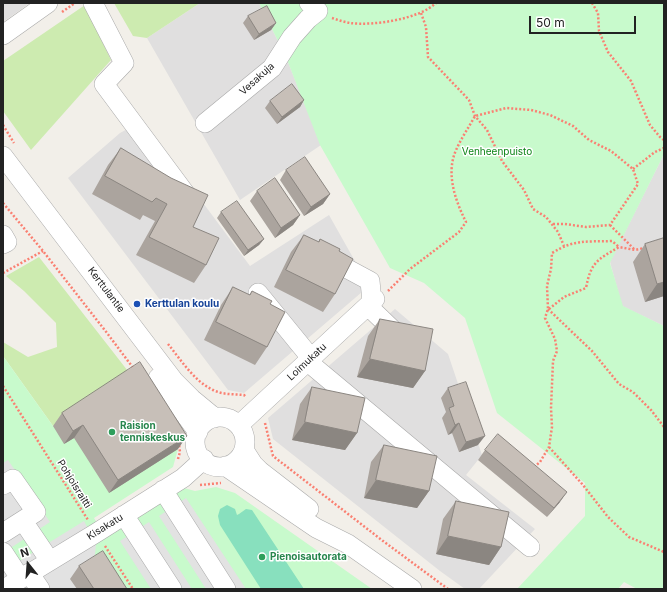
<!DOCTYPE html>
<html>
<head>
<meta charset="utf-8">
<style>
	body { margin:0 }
	#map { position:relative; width:667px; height:592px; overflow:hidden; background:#f2efe9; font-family:Inter,sans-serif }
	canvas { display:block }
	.frame { position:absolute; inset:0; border:4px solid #222; pointer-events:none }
	.north { position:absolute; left:8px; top:544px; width:40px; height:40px; -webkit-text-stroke:3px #fff; paint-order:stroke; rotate:343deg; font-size:11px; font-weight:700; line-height:16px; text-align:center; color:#222 }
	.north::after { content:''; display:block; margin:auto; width:14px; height:18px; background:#222; clip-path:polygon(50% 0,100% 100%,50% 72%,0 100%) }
	.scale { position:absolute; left:529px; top:16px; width:107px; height:18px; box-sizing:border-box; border:2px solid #222; border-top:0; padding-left:5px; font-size:12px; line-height:14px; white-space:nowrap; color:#222; -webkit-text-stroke:3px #fff; paint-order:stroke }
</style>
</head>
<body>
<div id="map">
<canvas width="667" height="592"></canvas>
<div class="frame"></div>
<div class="north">N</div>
<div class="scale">50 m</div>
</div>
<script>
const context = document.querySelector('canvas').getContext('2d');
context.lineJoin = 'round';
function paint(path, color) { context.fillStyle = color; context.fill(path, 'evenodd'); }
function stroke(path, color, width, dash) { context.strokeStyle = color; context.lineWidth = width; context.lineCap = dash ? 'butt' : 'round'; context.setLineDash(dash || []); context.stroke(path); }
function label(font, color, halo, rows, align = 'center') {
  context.font = font + ' Inter,sans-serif'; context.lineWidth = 3; context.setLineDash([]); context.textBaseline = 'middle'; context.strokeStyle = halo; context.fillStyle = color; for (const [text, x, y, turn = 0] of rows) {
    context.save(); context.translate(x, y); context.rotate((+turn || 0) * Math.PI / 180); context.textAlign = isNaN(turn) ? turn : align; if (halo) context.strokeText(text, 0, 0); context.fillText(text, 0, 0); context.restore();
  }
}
paint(new Path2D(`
	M3,3h27l-27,19z
	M200,3h59l27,54 35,88 -81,55 -93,-162z
	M142,121l108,145 79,-51 40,71 -125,107 -16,-3 -160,-212 52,-45z
	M664,154v172l-42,-20 -12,-44z
	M395,309l53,45 34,101 -16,20 69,54 -56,60h-14l-25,-18 -167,-132 -5,-21z`), '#e0dfdf');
paint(new Path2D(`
	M114,3h86l-53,35 -14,-2z
	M85,5l26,55 -80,90 -28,-39v-50z
	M39,257l92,118 -78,51 -50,-70v-14l25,15 29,-10 -1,-24 -32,-32 -18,-15z`), '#cdebb0');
paint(new Path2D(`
	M259,3h405v151l-54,109 13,43 41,20v263h-27l-13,-7 -6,7h-101l68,-73v-33l-88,-70 -32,-95 -41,-35 -34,-15 -70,-123 -34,-88z
	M3,356l50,70 78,-51 47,74 -5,18 -79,51 11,19 79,-49 11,3 21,-4 19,6 137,96h-369z`), '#c8facc');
paint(new Path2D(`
	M227,505l8,4 2,6 2,-1 7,-5 6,1 52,79h-43l-41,-64 -2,-9 2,-7z`), '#88e0be');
paint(new Path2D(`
	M8,460l42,62 -47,31v-90z
	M186,498l60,91h-40l-47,-73z
	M84,521l12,23 -2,20 -17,25h-74v-18z
	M149,522l43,67h-41l-31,-48z`), '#e2e2e2');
const minor = new Path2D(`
	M93,3l31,60 -20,21 86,116
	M3,35l45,-32
	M205,123l67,-55 20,-31 16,-18 10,-8 -9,-8
	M3,156l171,225 18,18 23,19
	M3,235l4,7 -4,2
	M331,260l39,21 2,21
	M258,293l53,65
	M368,306l31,30
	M308,362l222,185
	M158,378l40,54
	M195 442a25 25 0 1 1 50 0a25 25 0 1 1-50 0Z
	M239,425l136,-126
	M244,450l9,14 7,7 49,38
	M225,466l91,62 32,16 64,45
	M3,485l10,-6 23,33 -33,21
	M163,490l63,99
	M124,515l48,74
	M23,521l27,40
	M3,552l17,26
	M29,573l11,16
	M4,589l92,-56 87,-55 21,-19`);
stroke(minor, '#a9a9a9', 20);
stroke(new Path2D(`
	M592,3l6,10 1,18 9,21 23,29 19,44 10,12 4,3
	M62,12l13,-9
	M421,13l5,14 2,30 41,43 6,16 12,14 15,31 22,29 9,19 13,8 12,15 6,14
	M332,18c6,2 12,4 18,5 24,3 69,-4 86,-20
	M3,125l11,18
	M633,169l22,-17 9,-4
	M3,203l40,48 64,82 27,36
	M610,225l25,25
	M3,273l40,-22
	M388,291l22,-22 49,-37 7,-10c-11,-22 -21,-50 -9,-74 5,-11 12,-21 18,-32l31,-8 25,2 19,5 23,11 16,14 22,11 22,18 5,15 -28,41 -24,2 -21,-3h-13
	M548,309l44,42 27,33 14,8 18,18 13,17
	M549,309l15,-12 22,-9c5,-26 11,-28 33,-41l16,3 9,-2
	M168,344c13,16 26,37 45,46 10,5 21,4 31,5l2,2
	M3,386l85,134
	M265,423l8,33 110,85 65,48
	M549,447l34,38 25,32 21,20 35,15
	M178,459l2,-7 -1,-8
	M534,467l6,-5 9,-15 3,-20 -1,-19 2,-47 4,-10 -2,-12 -10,-21 3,-9 -1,-23 4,-17 1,-16c23,-14 34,-11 60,-12l7,6
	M200,485l21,-2
	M105,546l28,43`), '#fa8072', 2.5, [2, 2]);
stroke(minor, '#fff', 19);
paint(new Path2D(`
	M248,16l28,7 -5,7 -17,10 -11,-17z
	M304,100l-4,7 -23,17 -12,-16 5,-7z
	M121,148l72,79 13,38 -12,18 -58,-28 19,-34 -12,-6 -3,5 -48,-26 16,-29z
	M286,170l44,24 -7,10 -19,12 -24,-36z
	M257,191l43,24 -7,10 -18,13 -25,-37z
	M221,212l43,27 -5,6 -15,11 -27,-38z
	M304,235l14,7 2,-3 19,12 -4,43 -12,18 -49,-25 17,-35z
	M664,238v58l-19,6 -12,-40 12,-18z
	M233,287l16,8 3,-4 18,13 -3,43 -12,18 -51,-25 17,-35z
	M380,319l45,52 -12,17 -56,-11 11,-41z
	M312,387l45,46 -12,17 -53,-10 8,-36z
	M448,388l30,57 -19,7 -7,-19 -4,2 -6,-17 4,-6 -5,-14z
	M62,413l116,36 -69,44 -35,-55 -10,6 -11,-18z
	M384,445l45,46 -12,17 -53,-10 7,-36z
	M485,450l75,52 -13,15 -69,-57z
	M456,501l45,46 -12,18 -53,-11 7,-35z
	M79,566l48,23h-50l-7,-10z`), '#aba49e');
paint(new Path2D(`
	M276,23l-5,7 -17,10 5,-6z
	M304,100l-4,7 -23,17 5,-7z
	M330,194l-7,10 -19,12 7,-9z
	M300,215l-7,10 -18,13 6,-10z
	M264,239l-5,6 -15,11 4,-6z
	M664,282v14l-19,6 12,-18z
	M370,359l55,12 -12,17 -56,-11z
	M305,422l52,11 -12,17 -53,-10z
	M459,423l-7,10 -4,2 7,-10z
	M83,425l-9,13 -10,6 9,-13z
	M187,436l-9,13 -69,44 9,-13z
	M485,436l-7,9 -19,7 7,-10z
	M376,480l53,11 -12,17 -53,-10z
	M567,492l-7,10 -13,15 7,-9z
	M448,536l53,11 -12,18 -53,-11z`), '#8b8681');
const building = new Path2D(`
	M267,6l9,17 -17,11 -11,-18z
	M292,84l12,16 -22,17 -12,-16z
	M121,148l50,30 37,17 -15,32 26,11 -13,27 -57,-28 18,-33 -11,-6 -4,4 -47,-26z
	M305,157l25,37 -19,13 -25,-37z
	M275,178l25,37 -19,13 -24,-37z
	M237,201l27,38 -16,11 -27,-38z
	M304,235l15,7 1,-3 20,10 -1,2 14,8 -18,35 -49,-24z
	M664,238v44l-7,2 -12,-40z
	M233,287l17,8 2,-4 20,10 -2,3 15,8 -18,35 -51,-25z
	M380,319l53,10 -8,42 -55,-12z
	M140,362l47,74 -69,44 -35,-55 -10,6 -11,-18z
	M466,382l19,54 -19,6 -7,-19 -4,2 -6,-17 5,-2 -6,-18z
	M312,387l53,11 -8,35 -52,-11z
	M498,434l69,58 -13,16 -69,-58z
	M384,445l53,11 -8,35 -53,-11z
	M456,501l53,11 -8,35 -53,-11z
	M103,551l24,38h-33l-15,-23z`);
paint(building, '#c7bfb8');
stroke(building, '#8b8681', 1);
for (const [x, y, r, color] of [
	[137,304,4,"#1a4fb4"],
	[112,432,4,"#2e9e5b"],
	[262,557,4,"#2e9e5b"]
]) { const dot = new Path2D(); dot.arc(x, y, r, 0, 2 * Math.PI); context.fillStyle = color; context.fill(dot); stroke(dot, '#fff', 1.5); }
label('10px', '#222', '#fff', [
	["Vesakuja",257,79,-42],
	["Kerttulantie",106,290,53],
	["Loimukatu",307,362,-43],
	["Pohjoisraitti",74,484,58],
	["Kisakatu",105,527,-32]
]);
label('10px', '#0c8416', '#fff', [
	["Venheenpuisto",497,152]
]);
label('bold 10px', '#164399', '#fff', [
	["Kerttulan koulu",145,304]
], 'left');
label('bold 10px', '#27864d', '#fff', [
	["Raision",120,426],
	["tenniskeskus",120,438],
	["Pienoisautorata",270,557]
], 'left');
</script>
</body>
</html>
